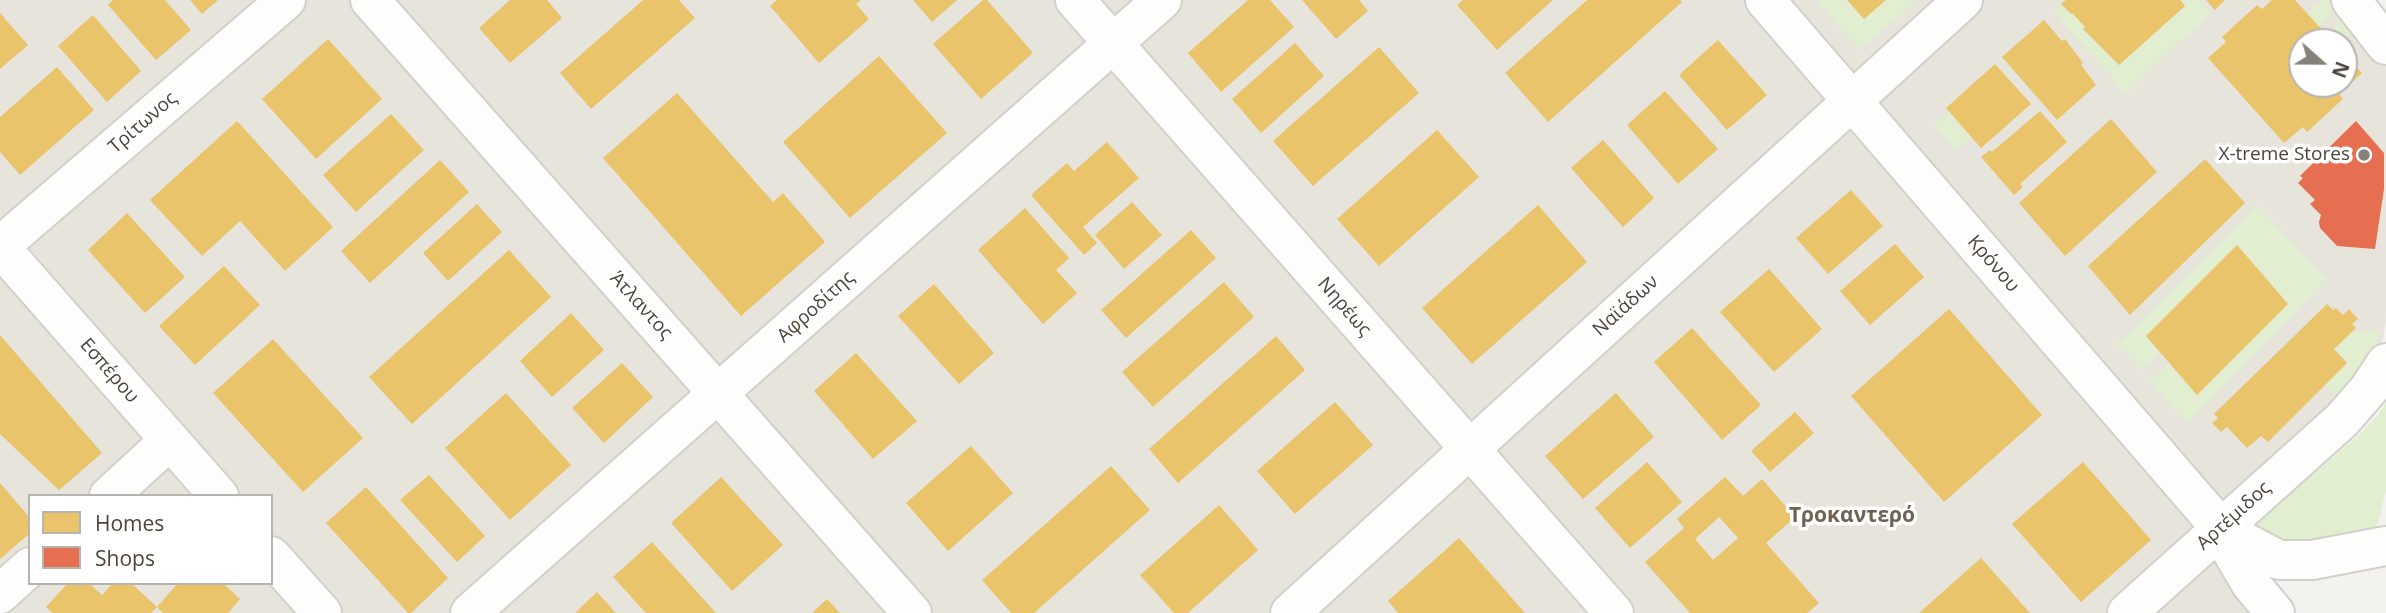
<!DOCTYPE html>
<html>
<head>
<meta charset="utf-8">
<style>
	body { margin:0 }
	#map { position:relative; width:2386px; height:613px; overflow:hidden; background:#f4f2ee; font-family:"Open Sans",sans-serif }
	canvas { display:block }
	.legend { position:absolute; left:28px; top:494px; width:245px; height:91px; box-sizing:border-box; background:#fff; border:2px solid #b7b4b0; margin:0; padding:9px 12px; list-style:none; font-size:21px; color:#4b4439 }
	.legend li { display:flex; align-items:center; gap:14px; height:35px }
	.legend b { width:35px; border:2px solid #b7b4b0 }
	.north { position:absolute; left:2288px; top:28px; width:70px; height:70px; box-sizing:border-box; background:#fff; border:2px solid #b7b4b0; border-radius:50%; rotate:111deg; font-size:19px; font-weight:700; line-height:28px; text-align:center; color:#4b4439 }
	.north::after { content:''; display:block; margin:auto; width:24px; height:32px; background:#868178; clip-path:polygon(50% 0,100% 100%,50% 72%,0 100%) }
</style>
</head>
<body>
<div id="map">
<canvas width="2386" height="613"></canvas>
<ul class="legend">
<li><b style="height:19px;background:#e9c46a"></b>Homes</li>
<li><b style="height:19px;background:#e76f51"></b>Shops</li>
</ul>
<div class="north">N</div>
</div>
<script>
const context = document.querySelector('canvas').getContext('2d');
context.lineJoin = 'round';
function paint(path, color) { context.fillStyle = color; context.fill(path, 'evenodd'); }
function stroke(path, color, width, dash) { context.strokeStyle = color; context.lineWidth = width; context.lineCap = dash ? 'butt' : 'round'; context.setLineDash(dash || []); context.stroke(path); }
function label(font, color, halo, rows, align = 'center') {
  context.font = font + ' "Open Sans",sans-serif'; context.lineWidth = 7; context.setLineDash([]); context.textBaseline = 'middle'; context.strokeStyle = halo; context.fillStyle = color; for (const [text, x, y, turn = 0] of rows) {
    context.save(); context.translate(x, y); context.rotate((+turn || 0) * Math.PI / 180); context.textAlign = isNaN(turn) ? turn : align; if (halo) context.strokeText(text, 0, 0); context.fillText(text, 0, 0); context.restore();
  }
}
paint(new Path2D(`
	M0,0h2364l22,31v288l-6,40 -189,178 68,76h-2259zM2302,42h42v42h-42zM30,496h241v87h-241z`), '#e7e4dc');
paint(new Path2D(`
	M1817,0h100l-57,50z
	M2180,0h19l12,13 -86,80 -71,-82 7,-7 9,10 2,-1 13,14 -2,2 36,36 66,-59z
	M2322,0h6l9,9 -18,17 -12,-13z
	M2344,18l11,13 -12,11h-10l-7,-8z
	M1949,111l23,26 -16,13 -22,-25z
	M2257,206l70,73 -140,144 -37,-43 19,-17 29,32 90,-92 -51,-58 -91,91 14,17 -19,17 -23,-26z
	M2380,330l-9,46 -29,26 -17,-17 22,-22 -13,-14 18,-17z
	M2386,402v89l-10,39 -64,21 -48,-14 -9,-12 106,-92 18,-19z`), '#e1eecf');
paint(new Path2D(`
	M113,0h52l26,30 -35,30 -48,-55z
	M190,0h28l-16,14z
	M510,0h37l15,18 -52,45 -31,-35z
	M643,0h36l16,18 -104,91 -31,-36z
	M777,0h84l-5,4 13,15 -50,44 -49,-57z
	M913,0h44l-25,22z
	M983,0h4l46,53 -52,46 -48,-55z
	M1248,0h22l24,27 -73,65 -33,-39z
	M1302,0h57l9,11 -32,28z
	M1463,0h90l-56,50 -40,-45z
	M1587,0h93l2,2 -134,120 -43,-49z
	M1847,0h39l-22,19z
	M2066,0h114l5,6 -66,59 -36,-36 2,-2 -13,-14 -1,1 -10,-10z
	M2206,0h19l-10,10z
	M2272,0h23l38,42h-31v42h42v-30l18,19 -23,21 4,5 -36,33 -4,-5 -19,16 -76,-85 18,-16 -4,-5 35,-32 5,4z
	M0,13l28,32 -28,24z
	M93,15l48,56 -34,31 -49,-56z
	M2044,20l18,21 3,-2 18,24 -2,2 15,20 -39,35 -55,-63z
	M328,39l54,60 -66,60 -54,-60z
	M1718,40l49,55 -40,35 -48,-55z
	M1295,43l29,33 -63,57 -29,-34z
	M1379,47l40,46 -106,93 -40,-45z
	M879,56l68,77 -97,85 -67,-76z
	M1995,64l36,40 -50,44 -35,-40z
	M57,67l37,43 -74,65 -20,-23v-35z
	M1665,91l53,58 -40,35 -51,-59z
	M677,93l96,109 10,-9 42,49 -84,74 -138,-158z
	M2040,111l27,31 -47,42 3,3 -9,8 -33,-38 9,-7 2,2z
	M391,114l33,36 -68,62 -33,-37z
	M2111,119l46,53 -92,84 -46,-53z
	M237,121l96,106 -48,44 -45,-50 -38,35 -52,-56z
	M1437,130l42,47 -100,89 -42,-47z
	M1603,140l51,58 -31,29 -52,-59z
	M1107,142l32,36 -56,49 14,16 -13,12 -53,-60 36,-32 7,8z
	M2205,159l40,44 -115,112 -42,-49z
	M440,160l29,32 -99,91 -29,-32z
	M1851,190l32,36 -55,48 -32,-36z
	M1132,202l30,33 -38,34 -29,-34z
	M477,204l25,28 -54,49 -25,-28z
	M1538,205l49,57 -115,102 -50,-56z
	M1025,208l44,50 -13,12 21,23 -34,31 -65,-74z
	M127,213l58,64 -40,36 -57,-63z
	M1191,230l25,28 -90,80 -25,-28z
	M1895,244l29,33 -54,48 -30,-34z
	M2237,245l51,59 -91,91 -51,-59z
	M509,250l42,47 -139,127 -43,-47z
	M224,266l36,39 -65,60 -36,-39z
	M1769,269l53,60 -48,43 -54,-60z
	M1224,282l30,35 -101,90 -31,-35z
	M934,284l60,69 -35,31 -61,-68z
	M2327,304l6,6 3,-2 7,7 6,-6 9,10 -6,5 4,4 -22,21 13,14 -79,79 -7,-6 -14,12 -20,-21 -6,5 -9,-9 6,-5 -4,-4z
	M1949,309l93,106 -98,87 -93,-106z
	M571,313l33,37 -52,47 -32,-36z
	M1692,328l69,77 -39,35 -68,-78z
	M0,335l102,118 -43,37 -59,-56z
	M1276,336l29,34 -127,113 -29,-34z
	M273,339l90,99 -60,54 -90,-99z
	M856,353l61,68 -44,38 -59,-68z
	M622,363l31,34 -49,46 -32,-35z
	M506,393l65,72 -61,55 -65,-72z
	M1616,393l38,44 -71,62 -38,-43z
	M1335,402l38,43 -78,69 -38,-43z
	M1795,412l19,21 -44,39 -19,-21z
	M971,446l42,47 -65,58 -42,-48z
	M1647,462l35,40 -52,46 -35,-40z
	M2083,462l68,78 -70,62 -69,-78z
	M1111,466l39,44 -116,103h-23l-29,-33z
	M429,475l56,61 -28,26 -57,-62z
	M721,477l62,68 -51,46 -61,-68z
	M1725,477l18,19 19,-17 33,38 -29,26 53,60 -12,10h-117l-45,-51 39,-34 -7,-9zM1719,517l19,21 -25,22 -18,-21z
	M0,483l30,35v15l-30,26z
	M366,487l82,91 -37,35h-3l-82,-90z
	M1219,505l39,45 -70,63h-14l-34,-38z
	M1459,538l66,75h-127l-10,-12z
	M652,542l64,71h-70l-33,-36z
	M1981,558l49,55h-111z
	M68,583h21l13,12 11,-12h18l26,24 21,-24h45l17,16 -12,14h-65l-6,-6 -6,6h-98l-7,-6z
	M597,592l19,21h-41z
	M827,599l13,14h-28z`), '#e9c46a');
paint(new Path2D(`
	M2356,121l28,32v36l-9,60 -38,-3 -17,-18 -1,-6 2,-7 -11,-11 5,-4 -17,-17 5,-5 -3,-2z`), '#e76f51');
const minor = new Path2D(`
	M370,0l542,613
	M1075,0l539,613
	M1765,0l447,518 39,66 24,29
	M2351,0l35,45
	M0,246l286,-246
	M0,247l219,249
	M109,496l61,-56
	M2220,529l59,31h33l74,-14
	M271,556l51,57
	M0,594l30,-27
	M2127,613l215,-193 27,-31 17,-26`);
const tertiary = new Path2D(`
	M470,613l692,-613
	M1290,613l673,-613`);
stroke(minor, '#d2d0cb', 42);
stroke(tertiary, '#d2d0cb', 42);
stroke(minor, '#fdfdfc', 38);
stroke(tertiary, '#fdfdfc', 38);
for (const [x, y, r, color] of [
	[2364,155,7,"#868178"]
]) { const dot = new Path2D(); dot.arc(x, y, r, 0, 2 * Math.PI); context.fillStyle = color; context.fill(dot); stroke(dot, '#fff', 2.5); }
label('19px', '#4b4439', '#fff', [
	["Τρίτωνος",143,123,-41],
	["Κρόνου",1993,264,49],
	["Άτλαντος",641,306,48],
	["Ναϊάδων",1626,306,-42],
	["Αφροδίτης",816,307,-42],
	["Νηρέως",1344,307,49],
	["Εσπέρου",109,371,49],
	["Αρτέμιδος",2234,516,-42]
]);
label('19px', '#4b4439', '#fff', [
	["X-treme Stores",2350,155]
], 'right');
label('bold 21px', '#6e6250', '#fff', [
	["Τροκαντερό",1852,516]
]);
</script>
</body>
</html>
